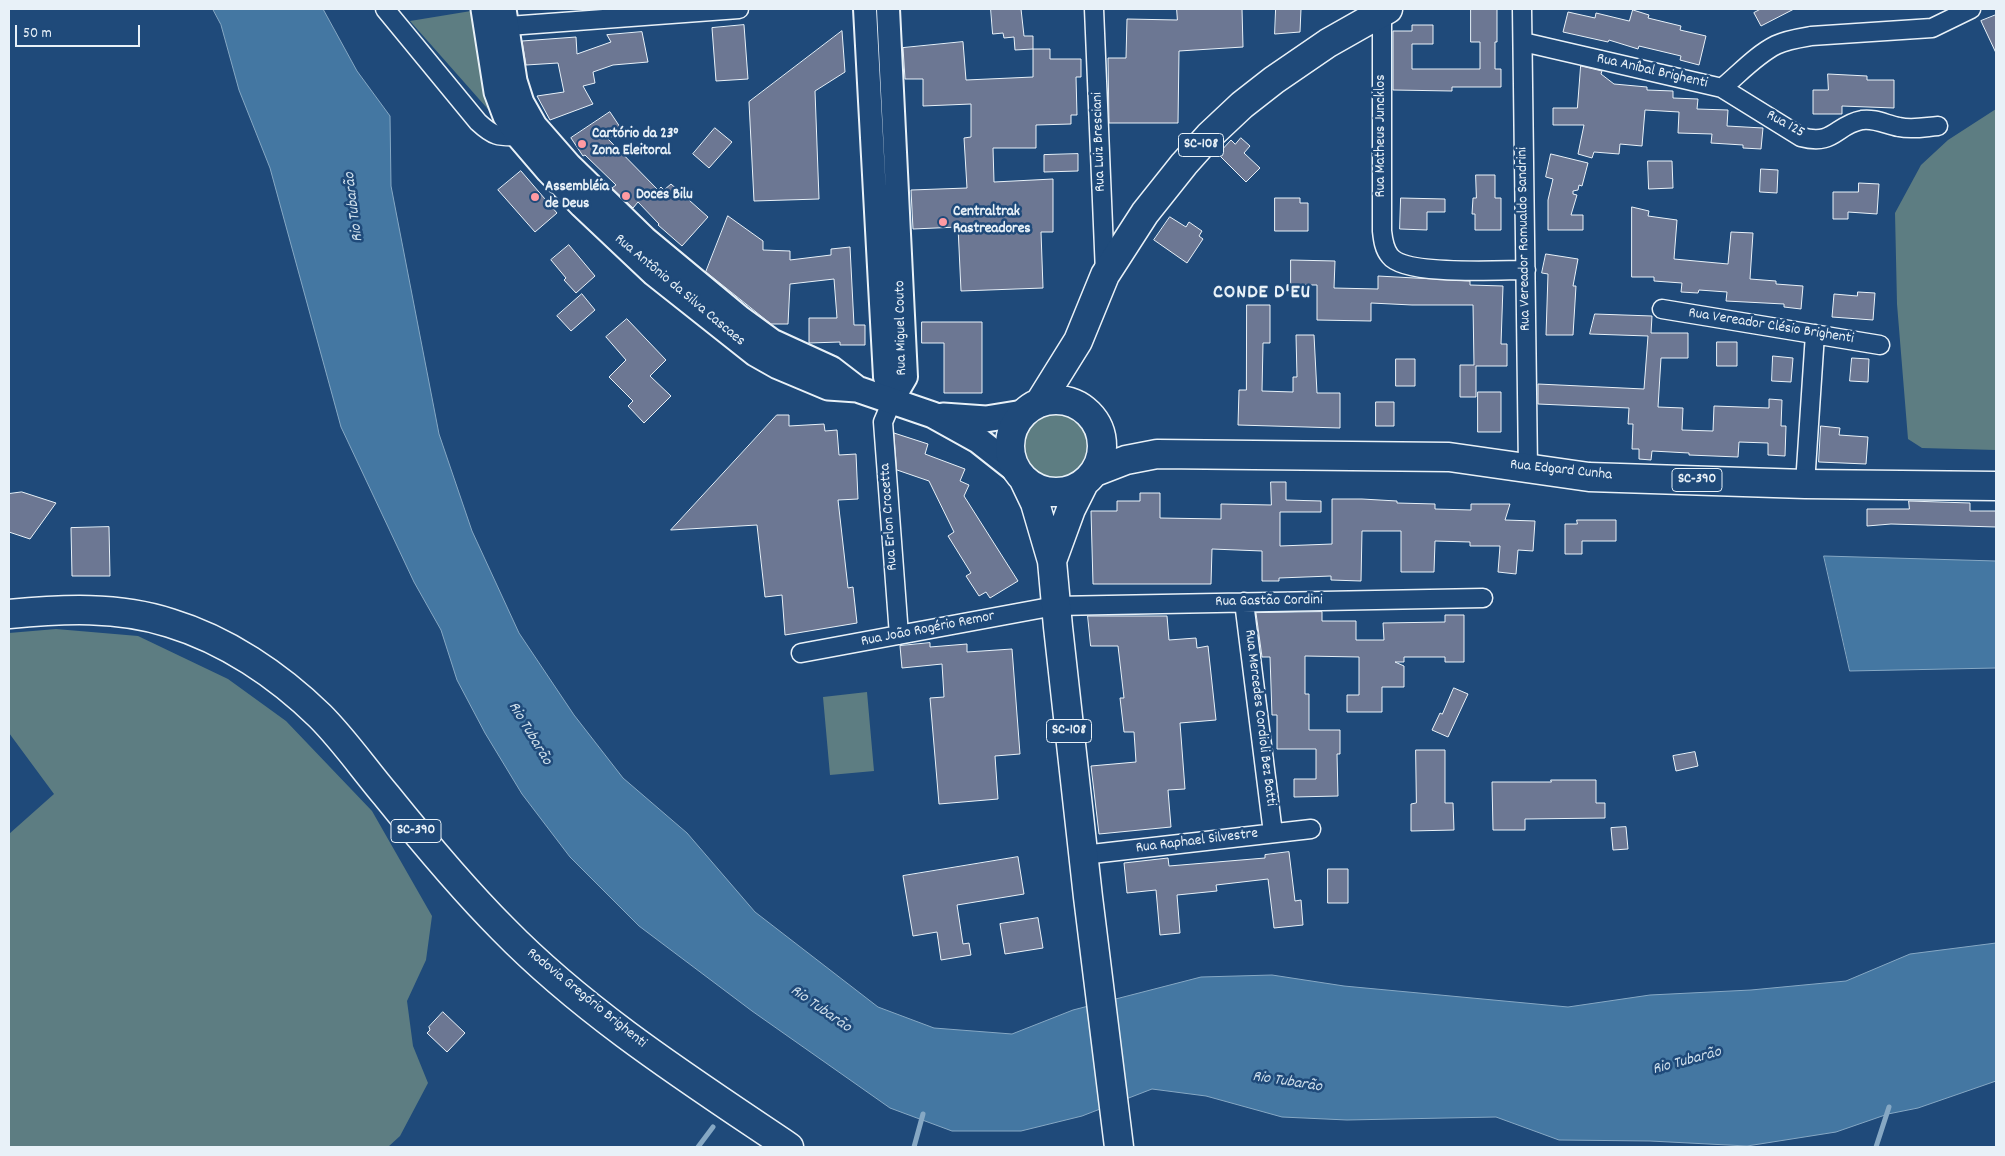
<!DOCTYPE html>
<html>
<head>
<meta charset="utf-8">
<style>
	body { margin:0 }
	#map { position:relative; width:2005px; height:1156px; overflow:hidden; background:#1f4a7a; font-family:Dekko,sans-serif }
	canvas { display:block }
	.frame { position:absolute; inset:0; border:10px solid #e8f1f8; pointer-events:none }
	.scale { position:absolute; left:15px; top:25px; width:125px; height:22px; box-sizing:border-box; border:2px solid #e8f1f8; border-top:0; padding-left:6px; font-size:15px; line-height:18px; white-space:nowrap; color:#e8f1f8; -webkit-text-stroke:4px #1f4a7a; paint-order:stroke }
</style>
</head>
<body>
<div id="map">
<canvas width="2005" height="1156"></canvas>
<div class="frame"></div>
<div class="scale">50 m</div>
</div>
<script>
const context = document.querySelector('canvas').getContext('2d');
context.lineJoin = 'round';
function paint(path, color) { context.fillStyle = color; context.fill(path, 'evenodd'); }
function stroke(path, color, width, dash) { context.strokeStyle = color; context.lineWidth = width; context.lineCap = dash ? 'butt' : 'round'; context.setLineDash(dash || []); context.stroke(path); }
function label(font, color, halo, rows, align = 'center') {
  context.font = font + ' Dekko,sans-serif'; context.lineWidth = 5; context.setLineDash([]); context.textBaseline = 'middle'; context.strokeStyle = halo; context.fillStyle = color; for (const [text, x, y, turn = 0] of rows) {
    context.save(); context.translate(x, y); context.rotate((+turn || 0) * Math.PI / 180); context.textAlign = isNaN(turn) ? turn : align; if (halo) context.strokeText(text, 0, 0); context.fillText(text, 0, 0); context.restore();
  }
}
paint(new Path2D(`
	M471,11l23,105 -84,-95z
	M1996,109v341l-74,-2 -14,-9 -11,-135 -2,-91 26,-48 27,-25z
	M1016 446a39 39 0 1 1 78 0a39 39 0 1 1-78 0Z
	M56,629l82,7 90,43 58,42 86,90 60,105 -6,44 -19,41 6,45 15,37 -28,53 -12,11h-379v-313l45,-40 -45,-61v-100z
	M867,692l7,79 -44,4 -7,-78z`), '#5d7d82');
const water = new Path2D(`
	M213,9h110l34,62 33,45 1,70 48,248 33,97 47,102 55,82 49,63 64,55 68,79 123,95 56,21 78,6 61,-24 128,-33 71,-2 72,11 224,21 82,-12 101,-5 95,-9 64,-27 86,-11v138l-78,27 -30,6 -52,18 -89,14 -97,-5 -91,-1 -63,-23 -149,3 -65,-3 -76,-21 -54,-7 -70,27 -61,15h-69l-62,-23 -138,-97 -113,-85 -69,-69 -48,-63 -37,-61 -28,-53 -16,-50 -27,-48 -73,-155 -71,-259 -31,-78 -18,-65z
	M1824,556l172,5v107l-146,3z`);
paint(water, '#4477a2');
stroke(water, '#86a8c4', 1);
stroke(new Path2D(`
	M698,1147l15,-20
	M914,1147l9,-33
	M1876,1147l13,-40`), '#86a8c4', 5);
const building = new Path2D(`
	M991,9h30l3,27h9v13l-18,1 -1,-13 -10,1 -1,-5 -10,1z
	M1177,9h65l1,38 -64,4 -1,72h-69l-1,-65h18l1,-39 50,1z
	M1276,9h25l-1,23 -25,2z
	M1471,9h26v33h-2v27h6v18h-49v4l-59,-1v-59h19v-6h21v19h-21v25h68v-27h-9z
	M1761,9h33l-33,17 -7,-13z
	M1633,10l16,5 -1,3 33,8 -1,4 26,6 -7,29 -19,-5 1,-4 -42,-10 -1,3 -29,-9 -1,2 -45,-10 5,-20 27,6 1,-5 33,8z
	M1996,15v38l-15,-32z
	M744,25l4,54 -32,2 -4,-53z
	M842,31l3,41 -30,19 4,108 -65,2 -5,-99z
	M642,32l6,30 -35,3 -20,7 2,11 -12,3 10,18 -43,16 -13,-24 27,-4 -6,-29 -32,2 -4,-24 54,-4 1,17 34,-12 -4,-7z
	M963,42l3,38 67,-3v-28h17v10h31v18h-5l1,38h-6v9l-35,1v23h-43l1,34 59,-3v53h-12l2,56 -82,3 -3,-64 -45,2 -2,-39 56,-2 -3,-50 7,-1v-33l-48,2v-27h-18l-2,-31z
	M1581,66l21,5 -1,3 13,10 33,3v3l26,1v7l25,1 -1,10 31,1 -1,16 36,2 -2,21 -18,-1v-3l-32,-2 1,-9 -34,-1 1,-21 -34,-2 -3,36 -22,-2 -1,10 -25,-2 -2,6 -14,-4 6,-29h-31v-17h24z
	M1828,74l39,2v4h27v28l-52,-2v8h-29v-24h15z
	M610,112l12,18 -14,9 50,51 3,-3 3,3 7,-6 37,33 -26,29 -24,-21 1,-1 -21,-22 -5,6 -21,-20 4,-3 -31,-30 -2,1 -12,-18z
	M715,128l17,14 -23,26 -16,-14z
	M1241,138l9,8 -6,7 16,15 -14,14 -28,-28 13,-14 4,4z
	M1078,154v17l-34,1v-17z
	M1551,154l37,9 -6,23 -3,-1 -1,5 -5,1v3l4,1 -6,20h12v15h-35v-30l5,-21 -7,-2z
	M1648,161h24l1,27 -24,1z
	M1761,169l17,1 -1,23 -17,-1z
	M521,171l36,42 -22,19 -37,-42z
	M1476,175h19v23h6v32h-26v-16h-3l1,-16h3z
	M1859,183l20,1 -2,30 -29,-2v7h-15v-27h25z
	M1275,198h25v5h8v28h-33z
	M1401,198l44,1v13h-18v18l-27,-1z
	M1632,207l17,4 -1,5 29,4 -3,39 54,5 3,-32 22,1 -3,46 26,2v3l27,2 -2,23 -17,-2v-3l-58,-3 1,-9 -28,-2 -1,3 -17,-1 1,-9 -28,-2v-4h-22z
	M728,216l35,25v9l27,1v9l41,-5v-6l19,-2 4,78h11v20h-25v-3l-31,1v-25h28l-3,-39 -44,5 -2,40h-17l-65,-52z
	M1170,217l16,10 3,-5 13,9 -3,5 4,3 -16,24 -33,-23z
	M569,245l26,31 -19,17 -12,-13 2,-2 -15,-18z
	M1546,254l32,5 -5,27h3l-3,49h-27l2,-61 -6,-1z
	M1291,260l44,1 -1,27 44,1v-13l92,5v4l33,1 -2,58h6v22h-31v31h-16v-32h14l-1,-60h-61l-41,-2v18l-54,-1v-35h-26z
	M1858,292l17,1 -2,27 -41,-3 2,-23 23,2z
	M582,294l13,16 -24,21 -14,-15z
	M1247,305h23v38h-7l-1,48 31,1v-15h4l-1,-42h18l3,58h23v35l-102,-3 1,-35h7z
	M1595,314l57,2 -1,17h37v25h-27l-3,49 25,1 -1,22 31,1 1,-25 55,2v-9l13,1 -1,26h5l-1,30 -17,-1v-12l-29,-1 -1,15 -49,-2v-2l-37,-2 -1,9 -12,-1v-10h-7l1,-25h-5l1,-16 -91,-4v-20l106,5 4,-53 -58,-2z
	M627,319l39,41 -16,16 21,20 -27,27 -16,-17 5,-5 -24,-24 17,-17 -20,-23z
	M922,322h60v71h-38v-50h-22z
	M1717,342h20v24h-20z
	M1773,356l20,2 -2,24 -19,-1z
	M1852,358l17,1 -1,23 -18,-1z
	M1396,359h19v27h-19z
	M1478,392h23v40h-23z
	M1376,402h18v24h-18z
	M777,415h12v11l35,-2 1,7 12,-1 2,25 17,-1 2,45 -20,1 10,88 5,-1 4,36 -72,12 -3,-40 -17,2 -8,-72 -86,5z
	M1821,426l19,2 -1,7 29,2 -2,27 -47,-2z
	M894,433l34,11 -3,10 40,15 -5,12 9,4 -5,11 54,85 -28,17 -4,-6 -7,4 -13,-20 5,-3 -23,-37 6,-4 -25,-51 -32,-11z
	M1271,482h15v18l35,1v11h-41v34l52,-2v-45h30l35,2v2l38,1v5l36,1v-6h39l-5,16 30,1 -2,30 -15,-1 -2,24 -18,-2 2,-26h-30v-4l-35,-1 -1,31h-33v-41h-39l-1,50 -30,-1v-4l-52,2v3h-17v-30l-50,-2 -1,35h-118l-2,-73h26v-10h23v-8h20v25l61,1v-15l50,1z
	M22,492l34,11 -26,36 -21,-7v-38z
	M1909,501l61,2v8h26v16l-105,-3 -24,2v-17h42z
	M1577,520h39v21h-34v13h-17v-30h12z
	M109,527l1,49h-38l-1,-48z
	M1322,612v9h34v19h28l-1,-17 62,-1v-7h19v47h-19v-5h-41v5h-9l9,4v21h-22v25h-35v-17h12v-38l-54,-1v38h4v36h31v24h-3l1,42 -44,1v-18h22v-30h-39v-34h-5l-2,-58h-8l-6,-44z
	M1088,616h79l2,24 27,-2 1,10 11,-2 8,74 -36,3 5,66 -17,1 3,37 -72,7 -8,-68 45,-4 -2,-30h-10l-4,-34h4l-6,-52h-27z
	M930,643v4l37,-3v8l45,-3 8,105 -25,2 3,43 -59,5 -9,-106 14,-1 -2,-33 -40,4 -2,-22z
	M1454,688l14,6 -20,43 -16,-7 8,-17 2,1z
	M1416,750h29v53h8l1,27 -43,1v-27l5,-1z
	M1695,752l3,14 -22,5 -3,-15z
	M1551,780h45v23h9v15l-80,1v11h-32l-1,-48h59z
	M1626,827l2,22 -15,1 -2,-22z
	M1289,852l6,49 6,-1 2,25 -29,3 -6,-49 -52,6 1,6 -40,4 3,38 -20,2 -4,-45 -29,3 -3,-30 44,-5 1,8 96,-8v-3z
	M1018,857l6,37 -67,11 6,39 6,-1 2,12 -30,5 -4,-28 -24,4 -10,-60z
	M1328,869h20v34h-20z
	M1038,918l5,30 -38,6 -5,-30z
	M443,1012l22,21 -18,19 -20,-19 3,-3 -1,-3z`);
paint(building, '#6c7793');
stroke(building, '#e8f1f8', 1);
const minor = new Path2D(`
	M385,9l93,113c15,14 20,15 41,14
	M1094,9l11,264
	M1522,9l6,460
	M1382,12v219c1,9 2,18 8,25 15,20 109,14 136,14
	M495,27l244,-18
	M1523,42l199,46c17,-14 34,-33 54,-43 10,-5 23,-7 35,-9l121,-8 39,-19
	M1722,88l79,49c34,9 34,-12 61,-17 13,-2 25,5 37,7 13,3 26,0 39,-1
	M1662,309l218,36
	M892,401l-9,21 16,213
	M1805,484l10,-150
	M1244,602l29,231
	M801,653l254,-47 428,-8
	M1083,855l228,-26`);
const tertiary = new Path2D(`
	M865,9l20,368 7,24
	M888,9l18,368 -14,24`);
const secondary = new Path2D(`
	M484,9l13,83 9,24 13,20 30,35 33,34 72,68 101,80 23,13 50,21 29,2 76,26 45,25 38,30
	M503,9l11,72 7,22 13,23 35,40 75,73 95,79 33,24 59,27 26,20
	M943,416l43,3 37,-6`);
const primary = new Path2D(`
	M1010 446a46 46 0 1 1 92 0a46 46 0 1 1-92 0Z
	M1040,402l38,-61 27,-66 40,-62 39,-49 25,-28 33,-31 32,-25 54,-37 60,-34
	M1095,472l31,-12 31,-6 292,3 140,20 216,7 191,2
	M1024,480l11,23 17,58 6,66 30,270 31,250
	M1052,561l19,-52 13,-26
	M9,614c53,-5 109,-8 161,9 56,17 108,52 150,93 24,24 44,53 66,79 37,46 75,92 117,134 83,85 188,152 286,218`);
stroke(minor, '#e8f1f8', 21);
stroke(tertiary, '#e8f1f8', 26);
stroke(secondary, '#e8f1f8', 29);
stroke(primary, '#e8f1f8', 31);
stroke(minor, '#1f4a7a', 18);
stroke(tertiary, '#1f4a7a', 22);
stroke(secondary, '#1f4a7a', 25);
stroke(primary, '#1f4a7a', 28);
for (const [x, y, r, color] of [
	[582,144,5,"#ff9aa2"],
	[626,196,5,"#ff9aa2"],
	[535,197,5,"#ff9aa2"],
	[943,222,5,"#ff9aa2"]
]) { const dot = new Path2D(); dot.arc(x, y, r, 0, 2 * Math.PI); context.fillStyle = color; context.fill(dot); stroke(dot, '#1f4a7a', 2); }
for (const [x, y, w] of [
	[1201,145,45],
	[1697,480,50],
	[1069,731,45],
	[416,831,50]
]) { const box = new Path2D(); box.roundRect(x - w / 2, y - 11.5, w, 23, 4); context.fillStyle = '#1f4a7a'; context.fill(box); stroke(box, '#e8f1f8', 1); }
label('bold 14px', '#e8f1f8', null, [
	["SC-108",1201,145],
	["SC-390",1697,480],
	["SC-108",1069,731],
	["SC-390",416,831]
]);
label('15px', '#e8f1f8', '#1f4a7a', [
	["Rua Aníbal Brighenti",1652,72,13],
	["Rua 125",1785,125,29],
	["Rua Matheus Juncklos",1382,136,-90],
	["Rua Luiz Bresciani",1100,142,-92],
	["Rua Vereador Romualdo Sandrini",1525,239,-91],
	["Rua Antônio da Silva Cascaes",679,291,40],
	["Rua Vereador Clésio Brighenti",1771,327,9],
	["Rua Miguel Couto",902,328,-91],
	["Rua Edgard Cunha",1561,471,6],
	["Rua Erlon Crocetta",890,517,-94],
	["Rua Gastão Cordini",1269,602,-1],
	["Rua João Rogério Remor",928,630,-11],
	["Rua Mercedes Cordioli Bez Batti",1259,718,83],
	["Rua Raphael Silvestre",1197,842,-7],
	["Rodovia Gregório Brighenti",586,999,39]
]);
label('bold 15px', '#e8f1f8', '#1f4a7a', [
	["Cartório da 23°",592,135],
	["Zona Eleitoral",592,152],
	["Assembléia",545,188],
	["de Deus",545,205],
	["Doces Bilu",636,196],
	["Centraltrak",953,213],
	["Rastreadores",953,230]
], 'left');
label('italic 16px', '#cfdfeb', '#1f4a7a', [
	["Rio Tubarão",355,207,-97],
	["Rio Tubarão",529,734,59],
	["Rio Tubarão",820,1010,35],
	["Rio Tubarão",1687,1062,-15],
	["Rio Tubarão",1287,1083,9]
]);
context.letterSpacing = '1px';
label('bold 20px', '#e8f1f8', '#1f4a7a', [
	["CONDE D'EU",1262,294]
]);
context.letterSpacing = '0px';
</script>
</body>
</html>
